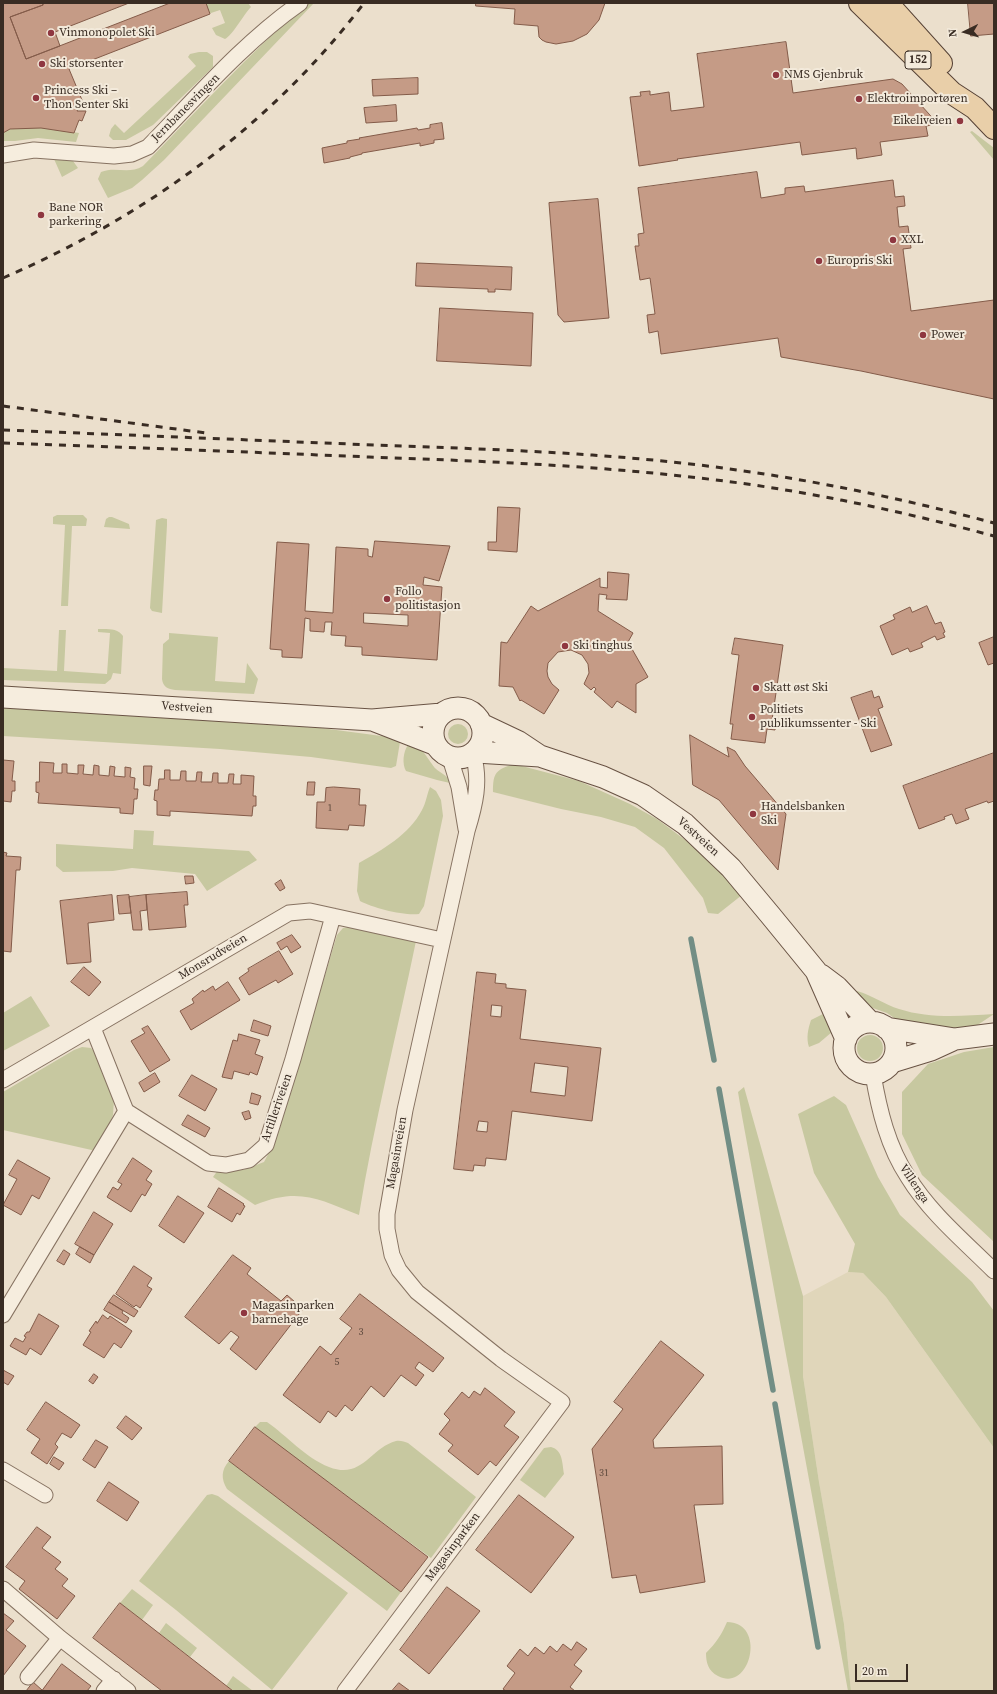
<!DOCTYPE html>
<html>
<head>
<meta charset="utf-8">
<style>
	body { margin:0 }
	#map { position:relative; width:997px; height:1694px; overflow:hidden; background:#ebdfcc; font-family:"Source Serif 4",serif }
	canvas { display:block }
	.frame { position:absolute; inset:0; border:4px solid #392c23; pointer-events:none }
	.north { position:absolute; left:945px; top:12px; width:40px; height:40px; -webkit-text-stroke:3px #f3eadb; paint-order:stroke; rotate:265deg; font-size:11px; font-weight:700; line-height:16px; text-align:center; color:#392c23 }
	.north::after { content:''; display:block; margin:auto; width:14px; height:18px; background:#392c23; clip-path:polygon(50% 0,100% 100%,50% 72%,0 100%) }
	.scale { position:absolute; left:855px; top:1664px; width:53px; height:18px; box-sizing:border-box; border:2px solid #392c23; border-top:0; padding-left:5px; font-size:12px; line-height:14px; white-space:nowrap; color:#392c23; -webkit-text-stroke:3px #f3eadb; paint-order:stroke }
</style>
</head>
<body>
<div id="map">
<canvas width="997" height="1694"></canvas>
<div class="frame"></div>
<div class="north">N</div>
<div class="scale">20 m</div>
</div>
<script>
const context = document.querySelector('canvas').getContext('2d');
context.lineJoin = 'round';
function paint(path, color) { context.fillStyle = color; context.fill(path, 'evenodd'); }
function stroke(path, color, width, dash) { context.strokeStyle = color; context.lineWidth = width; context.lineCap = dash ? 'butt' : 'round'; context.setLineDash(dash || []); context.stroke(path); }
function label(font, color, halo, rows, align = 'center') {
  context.font = font + ' "Source Serif 4",serif'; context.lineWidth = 4; context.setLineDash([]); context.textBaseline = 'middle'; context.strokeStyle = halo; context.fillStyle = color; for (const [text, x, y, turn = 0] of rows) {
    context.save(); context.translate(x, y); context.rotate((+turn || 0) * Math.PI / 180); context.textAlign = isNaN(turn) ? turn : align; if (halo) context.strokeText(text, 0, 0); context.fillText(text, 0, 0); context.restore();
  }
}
paint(new Path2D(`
	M848,1272l15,1 23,24 108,151v243h-143l-7,-67 -25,-142 -16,-106v-80z`), '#e0d6ba');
paint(new Path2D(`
	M204,3h44l3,4c-7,7 -19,29 -26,32l-9,-4 -4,-7 13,-5 -5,-13 -12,4z
	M308,3h6l-150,157 -22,20 -10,8 -24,10 -10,-19 3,-7c15,-6 27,3 42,-6 54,-55 106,-113 165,-163z
	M199,52h8l6,4v11l-60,58 -27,15h-13l-4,-4 2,-7 4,-5 9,9 72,-67 -8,-9 2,-3z
	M13,128h33l33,5 -3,9 -38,-4 -23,3h-12v-10z
	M972,131l22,17v12l-24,-28z
	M54,159l19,2 5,7 -16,9z
	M57,515h26l4,4 -1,7h-14l-4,80h-7l4,-81 -12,-1v-7z
	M109,517h3l17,7 1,5 -26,-2 2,-8z
	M162,518l5,1v6l-5,88 -10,-2 -2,-3 6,-88z
	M98,629c9,0 20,-1 25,7l-2,38 -8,-1 -2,6 -6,5 -102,-4v-12l54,3 2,-41h7l-2,41 43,3 3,-41 -12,-1z
	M169,633l49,4 -3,44 30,2 2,-20 11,16 -4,15 -79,-4c-7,-1 -12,-3 -13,-11l1,-35 6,-5z
	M3,708l318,20 68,9 11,5 -4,24 -5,2 -80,-11 -91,-8 -217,-13z
	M448 734a10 10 0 1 1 20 0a10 10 0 1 1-20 0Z
	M408,745c14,-2 20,16 28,24 5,4 10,6 14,12v2l-13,-3 -31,-9c-4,-7 -3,-19 2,-26z
	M514,764l65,17 51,23 27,15 43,32 42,44 -24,19 -10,-1 -5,-15 -39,-50 -29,-21 -34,-10 -40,-8 -68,-17c0,-20 3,-22 21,-28z
	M430,787l6,4 5,9 2,16 -19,90 -5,8c-15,2 -46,-6 -59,-13l-3,-10 2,-28c23,-13 50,-28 63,-53 4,-7 5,-16 8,-23z
	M134,830l20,1 -1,14 96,6 8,9 -50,31 -12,-17 -63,-6 -19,3 -50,1 -7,-6v-22l77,5z
	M350,927l66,14c-19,92 -42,182 -57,274 -41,-16 -60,-28 -104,-10l-42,-28 5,-7h25l21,-8 12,-23 61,-204 6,-7z
	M857,991c15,4 28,14 42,18 31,10 63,7 95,5l-18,12 -21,2 -23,-1 -35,-7 -10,-7 -17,-6 -17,-13z
	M31,996l19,30 -47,25v-38z
	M825,1013l7,19 -13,11 -10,4c-3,-9 -1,-18 2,-27z
	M857 1048a13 13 0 1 1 26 0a13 13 0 1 1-26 0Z
	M82,1047l9,1 8,9 15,43 -1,15 -5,13 -12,23 -93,-21v-38l71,-42z
	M994,1047v195l-72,-67 -20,-41v-42l26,-28 36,-12z
	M744,1087l59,209v80l16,106 25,142 7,67h-3l-106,-575 -4,-24z
	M834,1096l12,9 32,72 22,38 72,67 22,29v137l-108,-151 -23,-24 -15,-1 7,-28 -41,-71 -16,-59z
	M260,1422h7c20,14 39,36 62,45 33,13 41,-19 67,-26 4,-1 9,1 12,2l68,54 -45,61 -160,-118 -16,-13z
	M551,1447c12,3 11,16 13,27l-19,24 -25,-18 24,-32z
	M229,1461l172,131 -14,19 -160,-122c-6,-10 -6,-19 2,-28z
	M212,1494l6,2 130,97 -76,97 -96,-80 -37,-29 68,-86z
	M132,1589l21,16 -11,15 -22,-17z
	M727,1622c40,0 24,71 -9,54 -10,-5 -12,-14 -12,-23 10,-10 16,-19 21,-31z
	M166,1623l31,25 -7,9 -31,-24z
	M233,1676l20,15h-20l-7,-5z`), '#c7c8a0');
stroke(new Path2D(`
	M691,939l23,121
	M719,1089l54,301
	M775,1404l43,243`), '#728e85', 5.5);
const building = new Path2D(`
	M3,3h39l1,2 -33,12 16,42 144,-56h36l4,11 -141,55 13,31 -5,11h9l-4,10 -3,-1 -5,13 -33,-5 -31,1 -7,4z
	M42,3h87l-74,29 5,14 -34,13 -16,-42 33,-12z
	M476,3h129l-6,17 -12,14 -14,7 -17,3 -10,-2 -4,-2 -3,-3 -1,-11 -24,-2 1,-15 -39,-3z
	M968,3h26v31l-23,2z
	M786,42l7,51 100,-14 9,5 36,40 -12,2 2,10 -48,6 2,13 -25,4 -1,-11 -54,7 -2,-13 -123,17 1,1 -39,6 -9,-69 11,-1 -1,-4 10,-1v4l19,-3 2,19 33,-4 -7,-53z
	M418,78v16l-45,2 -1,-16z
	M396,105l1,16 -31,2 -2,-15z
	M442,123l2,16 -10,1v3l-14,3v-3l-58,10v1l-12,3v1l-26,5 -2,-15 25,-5v-2l13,-2 -1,-1 58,-10 1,2 12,-2v-3z
	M757,172l4,26 24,-4v-6l19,-2 1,6 88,-12 2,17 9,-1 1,10 -8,1 2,20 9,-1 3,22 -8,1 8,62 83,-11v99l-133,-28 -80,-14 -3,-19 -117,16 -3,-23 -9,2 -2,-18 8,-1 -5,-36 -10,2 -5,-34h4l-1,-12 6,-1 -6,-45z
	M598,199l11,119 -45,4 -6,-7 -9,-112z
	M417,263l95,4 -1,23 -16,-1v3h-7v-3l-72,-3z
	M440,308l93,5 -2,53 -94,-5z
	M498,507l22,1 -3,44 -29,-2v-8h8z
	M375,541l75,5 -11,35 -15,-4 -1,8 19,2 -5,73 -75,-5v-8l-17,-1 1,-10 -15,-1 1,-13h-7l-1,10 -14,-1v-12l-5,-1 -3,40 -20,-1v-7l-12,-1 7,-107 32,2 -4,67 28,2 3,-66 32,2v7l4,1zM364,613l44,2v11l-44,-3z
	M608,572l21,2 -2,26 -21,-1 1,-4 -8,-1 -1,17 35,22 -5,9 20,35 -12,7v29l-19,-12 -5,7 -18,-16 2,-3 -2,-2 -3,3 -7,-6 5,-11 -1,-9 -6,-9 -11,-5 -13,2 -10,11 -1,8 1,6 4,7 7,6 -15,24 -23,-14 -1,1 -7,-14 -14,-1 2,-44 6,1 24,-37 7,5 62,-33v9l7,1z
	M927,606l8,18 6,-2 4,10 -2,1 2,4 -8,3 -2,-4 -14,7 2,4 -13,5 -2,-4 -16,7 -12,-29 15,-7 -2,-4 17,-8 2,5z
	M994,637v26l-6,2 -9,-22z
	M735,638l48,7 -11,75 4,1 -1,9 -8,-1 -2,14 -34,-4 2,-15h-3l9,-69 -7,-1z
	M872,691l2,7 5,-2 4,11 -5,2 14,36 -21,7 -20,-54z
	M690,735l39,22 -2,-10 8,4 10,15 41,48 -8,56 -59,-70 -26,-15z
	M994,753v48l-6,2 -1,-2 -22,8 4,10 -13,5 -4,-10 -8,3 1,2 -26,10 -16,-43z
	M3,760l11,1 -2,20h3v10h-3l-1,11 -8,-1z
	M40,762l14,1 -1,10h9v-9h5v9l11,1v-9h6l-1,9 10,1 1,-10 5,1v9l10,1 1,-10 5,1 -1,9 11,1v-10l6,1 -1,9 5,1 -1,11h4l-1,10h-3l-1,15 -13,-1v-5l-82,-5 1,-10 -3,-1v-10h3z
	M144,766h8l-2,20 -6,-1z
	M165,770h5v10h10l1,-9h5v10h10l1,-9h5l-1,10h11l1,-9h5v10h10l1,-9h5l-1,10h8v-9l13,1 -1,20h3v10h-3l-1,10 -82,-5v5l-13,-1v-14l-3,-1 1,-10h3l1,-11h5z
	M308,782h7l-1,13h-7z
	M334,787l26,2 -1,16h7l-2,21 -15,-1 -1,5 -32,-2 1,-26h8l1,-14z
	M3,852l4,1 -1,3 15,1 -1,13h-4l-5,82 -8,-1z
	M185,876h8l1,7 -8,1z
	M281,880l4,8 -5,3 -5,-7z
	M187,892l1,13h-4l2,22 -37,3 -3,-35z
	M112,895l2,25 -26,3 3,39 -24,2 -7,-63z
	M129,895l2,18 -12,1 -2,-18z
	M146,895l1,15 -7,1 2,19h-9l-4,-33z
	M292,935l9,12 -10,6 -4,-7 -6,4 -4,-7z
	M279,951l14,23 -15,9 -2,-3 -27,15 -10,-17 10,-7 -1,-2z
	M84,967l17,15 -12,14 -18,-14z
	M477,972l19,2 -1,9 11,1v4l20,2 -6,49 81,9 -9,73 -80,-10 -6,49 -20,-2 -1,8 -11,-1 -1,6 -19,-2zM492,1005l10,1 -1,11 -10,-1zM535,1063l33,4 -3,29 -34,-4zM479,1121l9,1 -1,10 -10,-1z
	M228,982l12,18 -49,30 -11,-19 14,-8 -2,-4 11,-9 1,2 9,-6 2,4z
	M254,1020l17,6 -3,10 -17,-5z
	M148,1026l22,34 -20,12 -19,-31 14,-8 -3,-4z
	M239,1034l21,6 -5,14 8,3 -6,18 -7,-3 -1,3 -15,-4 -2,8 -10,-2 11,-37 4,1z
	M155,1073l5,9 -16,10 -5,-9z
	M192,1075l25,14 -12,22 -26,-15z
	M252,1093l9,3 -3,9 -8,-2z
	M249,1111l2,7 -6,2 -3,-7z
	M188,1115l22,13 -5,9 -23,-12z
	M133,1158l19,13 -6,9 6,4 -7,12 -3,-2 -11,18 -24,-15 6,-10 5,3 4,-6 -4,-2z
	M18,1160l32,18 -11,21 -7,-4 -11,20 -18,-10 14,-26 -8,-4z
	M219,1188l25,16 -1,1 2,1 -5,9 -3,-2 -5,9 -24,-15z
	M178,1196l26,17 -20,30 -25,-17z
	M94,1212l19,12 -19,31 -19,-11z
	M80,1247l14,8 -4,8 -14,-9z
	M64,1250l6,4 -6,11 -7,-4z
	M233,1255l18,13 -4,6 34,27 6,-6 16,14 -47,61 -26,-21 9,-12 -8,-6 -12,13 -34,-27z
	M134,1266l18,12 -5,8 5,3 -12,19 -4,-3 -2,2 -18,-13z
	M360,1294l84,64 -11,14 -14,-10 -4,6 9,7 -8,11 -15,-11 -17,22 -13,-11 -19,25 -7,-6 -9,12 -8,-6 -8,12 -37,-28 37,-49 11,9 21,-27 -12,-9z
	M114,1295l24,16 -4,6 -25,-15z
	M109,1302l14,9 -1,2 7,5 -3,5 -22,-13z
	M39,1314l20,12 -18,29 -11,-7 -4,7 -16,-9 5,-8 8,4 3,-5 -2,-1 3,-4h2z
	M103,1315l5,4 2,-3 22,15 -11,17 -7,-5 -10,15 -21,-13 8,-13 -2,-1 7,-10 1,2z
	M661,1341l43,34 -51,65 1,8 68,-2 1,58 -29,1 11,77 -65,11 -4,-18 -24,3 -20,-129 31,-40 -9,-7z
	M3,1370l11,6 -6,9 -5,-3z
	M94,1374l4,3 -5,7 -4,-3z
	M485,1388l30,24 -11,14 15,11 -23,29 -6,-5 -12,14 -30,-24 5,-6 -14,-11 11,-14 -6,-6 18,-22 7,6 5,-7 6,4z
	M46,1402l34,23 -9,13 -9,-5 -7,11 3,3 -11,17 -16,-11 9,-14 -13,-9z
	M126,1416l16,12 -10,12 -15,-12z
	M255,1427l173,130 -27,35 -172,-131z
	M96,1440l12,7 -13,21 -12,-8z
	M54,1457l10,6 -5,7 -9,-6z
	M109,1482l30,20 -12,19 -30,-20z
	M519,1495l55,42 -43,56 -55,-43z
	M37,1527l14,10 -9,11 19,14 -6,7 13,10 -6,7 13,10 -18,23 -38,-30 6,-8 -19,-14z
	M447,1587l33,24 -51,63 -29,-24z
	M120,1603l22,17 91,71h-71l-69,-53z
	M3,1613l11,8 -8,9 20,16 -23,30z
	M577,1642l10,7 -13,16 8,6 -12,16 5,4h-69l-3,-2 12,-16 -8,-7 13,-17 8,7 7,-9 9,7 6,-8 7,6 6,-8 8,6z
	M62,1664l29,22 -4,5h-61l7,-9 9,8z
	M399,1683l11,8h-18z`);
paint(building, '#c59b86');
stroke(building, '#835b49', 1);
const street = new Path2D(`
	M3,155l31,-5 80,6 18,-2 16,-7c48,-49 96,-105 152,-144
	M450,758l9,29 7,42
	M873,1074c6,36 15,73 35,103 22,36 56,64 86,94
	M3,1080l286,-167 21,-2 132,29
	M126,1111l82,52 18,2 23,-5 17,-15 27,-86 40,-143
	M3,1315l123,-204 -33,-83
	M3,1470l42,25
	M3,1589l57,49 68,53
	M28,1677l32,-39
	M104,1691l10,-12
	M345,1691l217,-289 -61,-43 -84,-67 -18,-22 -7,-15 -5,-26v-15l18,-104 62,-279c8,-26 14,-50 6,-77`);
const secondary = new Path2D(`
	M3,697l369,23 70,-6
	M433 733a25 25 0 1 1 50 0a25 25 0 1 1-50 0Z
	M375,721l59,23
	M481,724l38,18 21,14 63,21 40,18 42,29 46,44 40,48 45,55 30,68
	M476,752l64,4
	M821,975l16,12 33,35
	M844 1048a26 26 0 1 1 52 0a26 26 0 1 1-52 0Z
	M886,1028l69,11 39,-5
	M892,1062l39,-12 24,-11`);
const primary = new Path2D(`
	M860,3l92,90 23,15 19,20
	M887,3l54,60`);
stroke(street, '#867261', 17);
stroke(secondary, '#695344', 23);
stroke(primary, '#554135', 24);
stroke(street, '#f6edde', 15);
stroke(secondary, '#f6edde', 21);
stroke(primary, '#e9cfa9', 22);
stroke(new Path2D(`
	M3,278c141,-61 268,-152 361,-275
	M3,406l203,27
	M3,430c124,5 247,10 371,15 108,4 217,7 325,20 100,12 198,32 295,58
	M3,443c122,4 244,9 366,14 110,4 220,8 330,21 100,11 198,32 295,58`), '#392c23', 3, [7, 7]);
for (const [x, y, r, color] of [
	[51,33,4,"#8f3740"],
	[42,64,4,"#8f3740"],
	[776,75,4,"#8f3740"],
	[36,98,4,"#8f3740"],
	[859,99,4,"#8f3740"],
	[960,121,4,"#8f3740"],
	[41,215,4,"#8f3740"],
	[893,240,4,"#8f3740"],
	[819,261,4,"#8f3740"],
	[923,335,4,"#8f3740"],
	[387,599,4,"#8f3740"],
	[565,646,4,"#8f3740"],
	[756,688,4,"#8f3740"],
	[752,717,4,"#8f3740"],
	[753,814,4,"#8f3740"],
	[244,1313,4,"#8f3740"]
]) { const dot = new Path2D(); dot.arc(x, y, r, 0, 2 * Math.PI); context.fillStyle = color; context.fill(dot); stroke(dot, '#f3eadb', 1.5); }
label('10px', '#5c483c', null, [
	["1",330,808],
	["3",361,1332],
	["5",337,1362],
	["31",604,1473]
]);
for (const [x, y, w] of [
	[918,60,26]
]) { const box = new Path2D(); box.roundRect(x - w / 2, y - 9, w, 18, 3); context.fillStyle = '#f3eadb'; context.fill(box); stroke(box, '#392c23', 1); }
label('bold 11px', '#392c23', null, [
	["152",918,60]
]);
label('12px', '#392c23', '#f3eadb', [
	["Vinmonopolet Ski",59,33],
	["Ski storsenter",50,64],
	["NMS Gjenbruk",784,75],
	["Princess Ski –",44,91],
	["Thon Senter Ski",44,105],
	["Elektroimportøren",867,99],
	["Eikeliveien",952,121,"right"],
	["Bane NOR",49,208],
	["parkering",49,222],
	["XXL",901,240],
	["Europris Ski",827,261],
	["Power",931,335],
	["Follo",395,592],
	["politistasjon",395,606],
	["Ski tinghus",573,646],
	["Skatt øst Ski",764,688],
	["Politiets",760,710],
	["publikumssenter - Ski",760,724],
	["Handelsbanken",761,807],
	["Ski",761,821],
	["Magasinparken",252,1306],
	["barnehage",252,1320]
], 'left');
label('12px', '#392c23', '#f3eadb', [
	["Jernbanesvingen",186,108,-45],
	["Vestveien",187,708,4],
	["Vestveien",698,837,42],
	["Monsrudveien",213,957,-31],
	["Artilleriveien",277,1108,-71],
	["Magasinveien",397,1153,-80],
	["Villenga",914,1184,56],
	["Magasinparken",453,1547,-53]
]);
</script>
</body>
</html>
